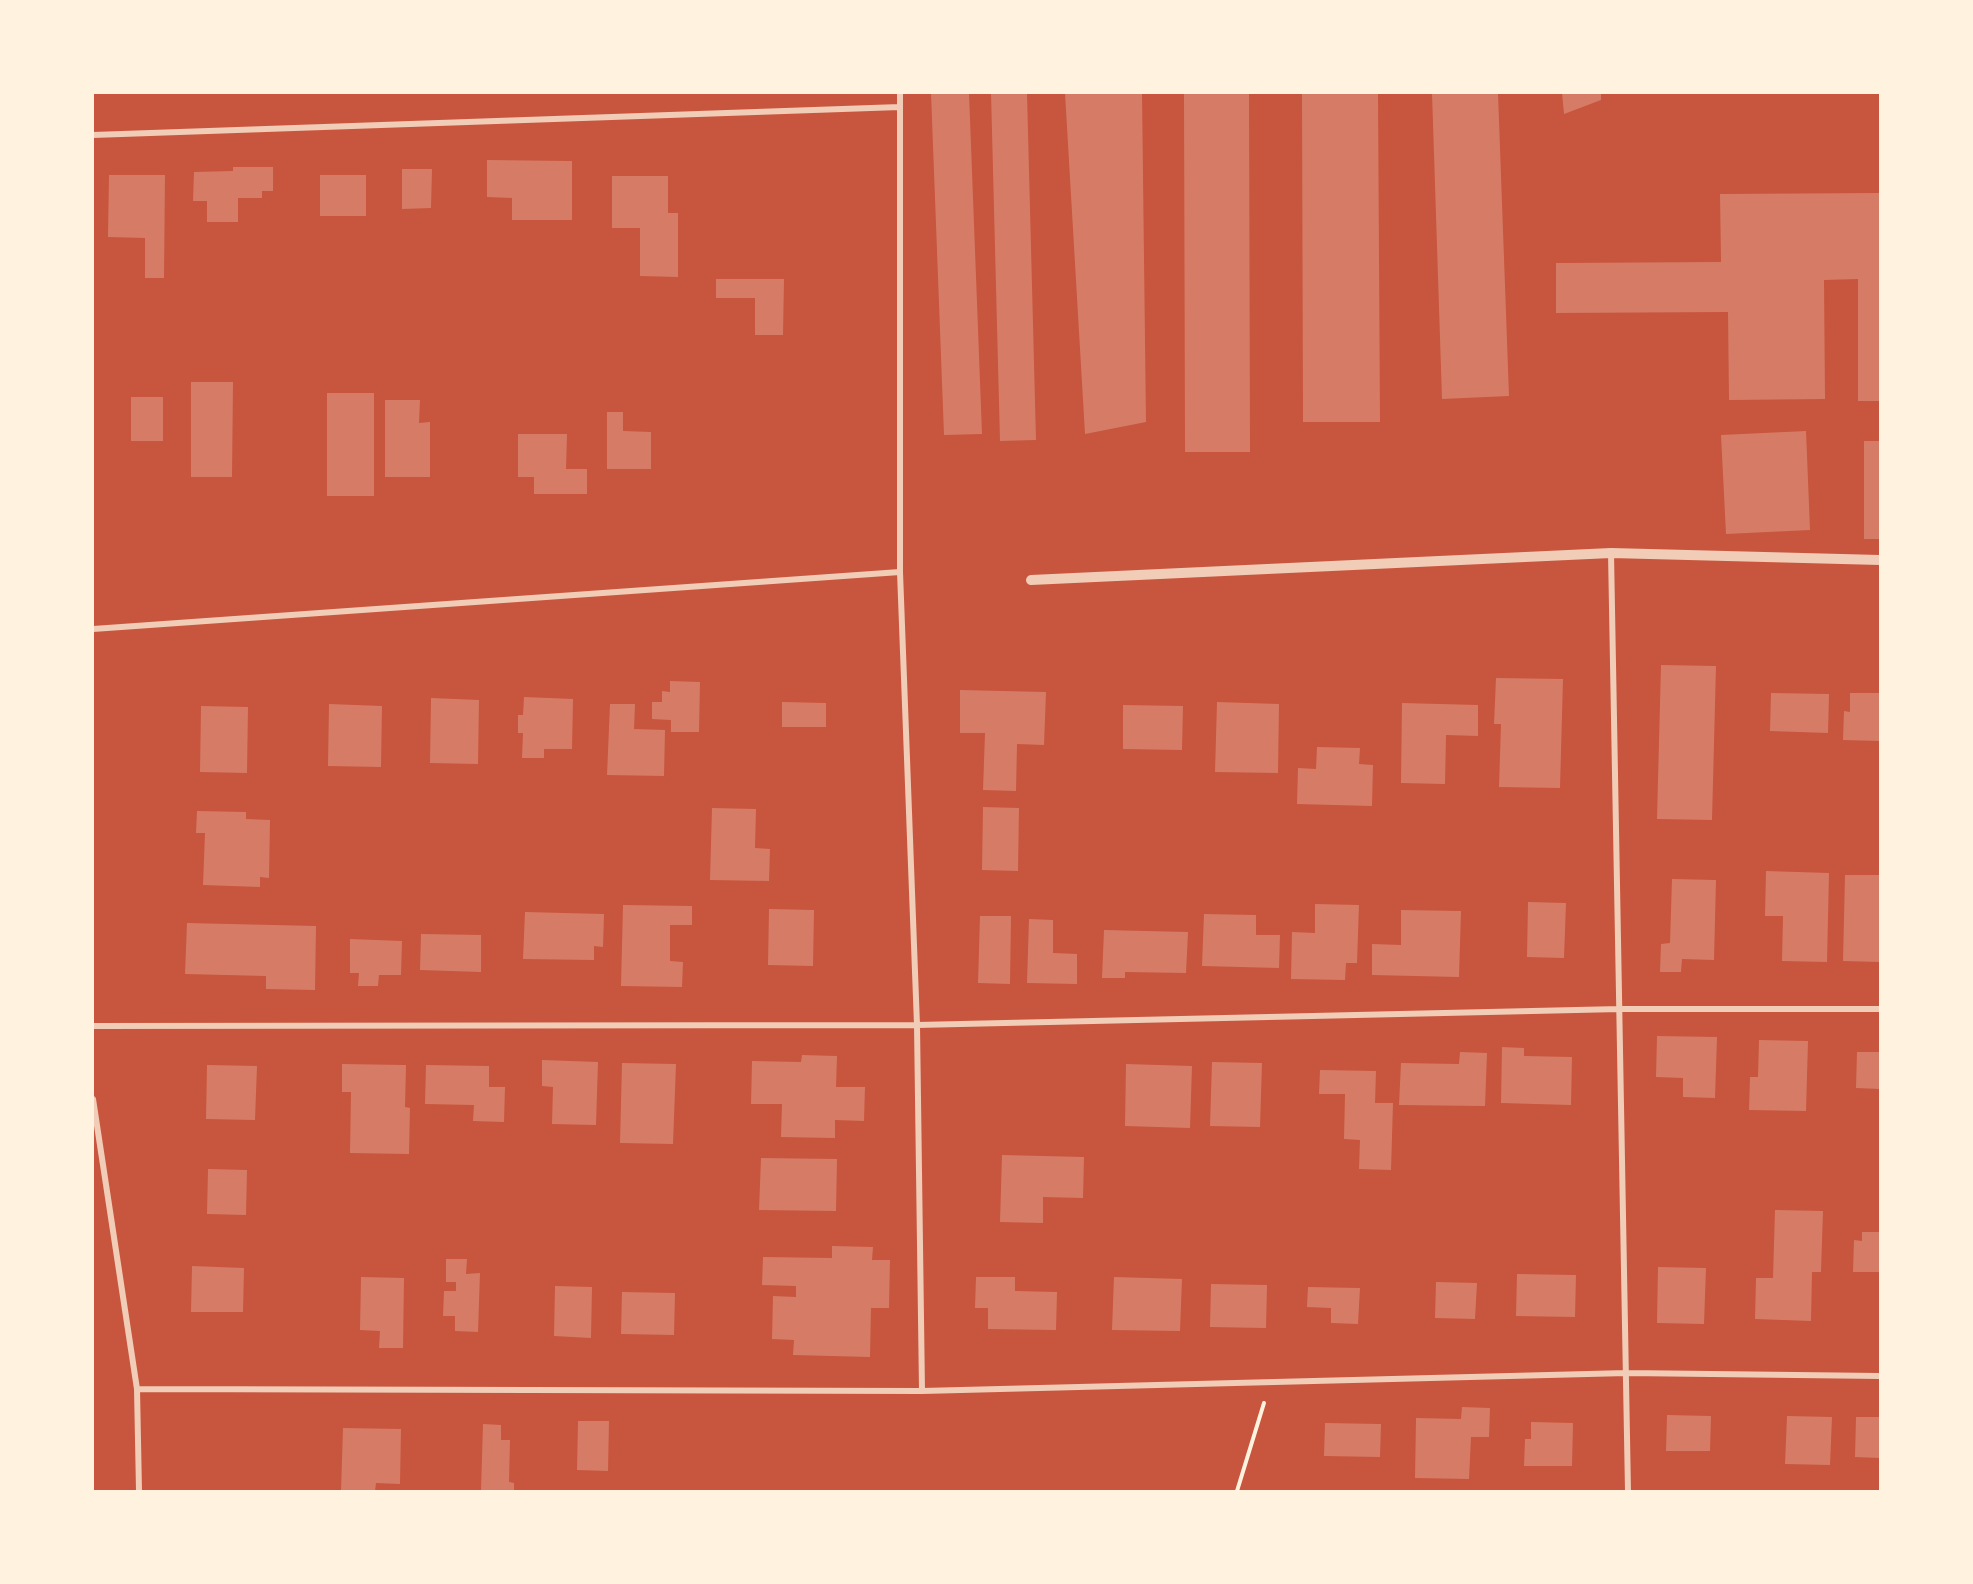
<!DOCTYPE html>
<html>
<head>
<meta charset="utf-8">
<style>
	body { margin:0 }
	#map { position:relative; width:1973px; height:1584px; overflow:hidden; background:#c8553d; font-family:"Fira Sans",sans-serif }
	canvas { display:block }
	.frame { position:absolute; inset:0; border:94px solid #fff3e0; pointer-events:none }
</style>
</head>
<body>
<div id="map">
<canvas width="1973" height="1584"></canvas>
<div class="frame"></div>
</div>
<script>
const context = document.querySelector('canvas').getContext('2d');
context.lineJoin = 'round';
function paint(path, color) { context.fillStyle = color; context.fill(path, 'evenodd'); }
function stroke(path, color, width, dash) { context.strokeStyle = color; context.lineWidth = width; context.lineCap = dash ? 'butt' : 'round'; context.setLineDash(dash || []); context.stroke(path); }
paint(new Path2D(`
	M931,93h38l13,341 -38,1z
	M991,93h36l9,347 -36,1z
	M1065,93h77l4,329 -61,12z
	M1184,93h65l1,359h-65z
	M1302,93h76l2,329h-77z
	M1432,93h66l11,303 -67,3z
	M1562,93h39v7l-37,14z
	M487,160l85,1v59h-60v-22l-25,-1z
	M233,167h40v24h-11v7h-24v24h-31v-21h-14l1,-29 39,-1z
	M402,169h30l-1,39 -29,1z
	M109,175h56l-1,103h-19v-40l-37,-1z
	M320,175h46v41h-46z
	M612,176h56v37h10v64l-38,-1v-48h-28z
	M1880,193v208h-22v-122l-34,1 1,119 -96,1 -1,-88 -172,1v-50l165,-1 -1,-68z
	M716,279h68l-1,56h-28v-37h-39z
	M191,382h42l-1,95h-41z
	M327,393h47v103h-47z
	M131,397h32v44h-32z
	M385,400h35l-1,23 11,-1v55h-45z
	M607,412h16v19l28,1v37h-44z
	M1806,431l4,99 -84,4 -5,-99z
	M518,434h49l-1,35h21v25h-53v-17h-16z
	M1864,441h16v98h-16z
	M1661,665l55,1 -4,154 -55,-1z
	M1496,678l67,1 -3,109 -61,-1 2,-63h-7z
	M670,681l30,1 -1,50h-28v-12l-19,-1v-17h10v-11l8,1z
	M960,690l86,2 -2,53 -27,-1 -1,47 -33,-1 2,-57h-25z
	M1771,693l58,1 -1,39 -58,-2z
	M1850,693h30v48l-37,-1 1,-29 6,1z
	M524,697l49,2 -1,50h-28v9h-22l1,-25h-5v-18h5z
	M431,698l48,2 -1,64 -48,-1z
	M782,702l44,1v24h-44z
	M1217,702l62,2 -1,69 -63,-1z
	M1402,703l76,2v31l-32,-1 -1,49 -44,-1z
	M329,704l53,2 -1,61 -53,-1z
	M610,704h25l-1,25 31,1 -1,46 -57,-1z
	M1123,705l60,1 -1,44 -59,-1z
	M201,706l47,1 -1,66 -47,-1z
	M1317,747l43,1 -1,16 14,1 -1,41 -75,-2 1,-36 18,1z
	M983,807l36,1 -1,63 -36,-1z
	M712,808l44,1 -1,39 15,1 -1,32 -59,-1z
	M197,811l49,1v7l24,1 -1,58 -9,-1v10l-57,-2 2,-52h-9z
	M1766,871l63,2 -2,89 -45,-1 1,-45h-18z
	M1845,875h35v87l-37,-1z
	M1672,879l44,1 -2,80 -32,-1 -1,13h-21l1,-28 9,-1z
	M1528,902l38,1 -2,55 -37,-1z
	M1315,904l44,1 -2,58h-11l-1,17 -54,-1 1,-47 23,1z
	M623,905l69,1v19h-22v36l13,1 -1,25 -61,-1z
	M769,909l45,1 -1,56 -45,-1z
	M1401,910l60,1 -2,66 -87,-2v-31l29,1z
	M525,912l79,2 -1,33 -9,-1v14l-71,-1z
	M1204,914l52,1v20h24l-1,33 -77,-2z
	M980,916h31l-1,68 -32,-1z
	M1029,919l24,1v33l24,1v30l-50,-1z
	M187,923l129,3 -1,64 -49,-1v-13l-81,-2z
	M1104,930l84,2 -2,41 -61,-1v6h-23z
	M421,934l60,1v37l-61,-2z
	M350,939l52,2 -1,34h-22l-1,11h-20l1,-13h-9z
	M1657,1036l60,1 -2,61 -32,-1v-19l-27,-1z
	M1759,1040l49,1 -2,70 -57,-1 1,-33h8z
	M1502,1047l22,1v8l48,1 -1,48 -70,-2z
	M1460,1052l27,1 -2,53 -86,-1 2,-42 58,1z
	M1857,1052h23v37l-24,-1z
	M802,1055l35,1 -1,31h29l-1,34 -29,-1v18l-54,-1 1,-33h-31l1,-43 49,1z
	M542,1060l56,2 -2,63 -44,-1 1,-37 -11,-1z
	M1212,1062l50,1 -2,64 -50,-1z
	M622,1063l54,1 -3,80 -53,-1z
	M342,1064l64,1 -1,42 5,1 -1,46 -59,-1 1,-61h-9z
	M1126,1064l66,2 -2,62 -65,-2z
	M207,1065l50,1 -2,54 -49,-1z
	M426,1065l63,1v21h16l-1,35 -31,-1 1,-16 -49,-1z
	M1320,1070l56,1 -1,32h18l-2,67 -32,-1 1,-29 -16,-1 1,-45h-26z
	M1002,1155l82,2 -1,41 -40,-1v26l-43,-1z
	M761,1158l76,1 -1,52 -77,-1z
	M208,1169l39,1 -1,45 -39,-1z
	M1775,1210l48,1 -2,61h-9l-1,49 -56,-2 1,-41h17z
	M1862,1232h18v40h-27l1,-32 8,1z
	M832,1246l41,1 -1,13h18l-1,48h-18l-1,49 -77,-2 1,-15 -22,-1 1,-43 23,1v-11l-34,-1 1,-28 69,1z
	M446,1259h21l-1,15 14,-1 -2,59 -23,-1v-15h-12l1,-25h12v-9h-10z
	M192,1266l52,2 -1,44h-52z
	M1658,1267l48,1 -2,56 -47,-1z
	M1517,1274l59,1 -1,42 -59,-1z
	M361,1277l43,1 -1,70h-24l1,-17 -20,-1z
	M976,1277h39v14l42,1 -1,38 -68,-1v-21h-13z
	M1114,1277l68,2 -2,52 -68,-1z
	M1436,1282l41,1 -2,36 -40,-1z
	M1211,1284l56,1 -1,43 -56,-1z
	M555,1286l37,1 -1,51 -37,-2z
	M1308,1287l52,1 -2,36 -27,-1v-15l-24,-1z
	M622,1292l53,1 -1,42 -53,-1z
	M1462,1407l28,1 -1,29h-18l-2,42 -54,-1 1,-60 45,1z
	M1667,1415l44,1 -1,35h-44z
	M1787,1416l45,1 -2,48 -45,-1z
	M1856,1417h24v41l-25,-1z
	M578,1421h31l-1,50 -31,-1z
	M1531,1422l42,1 -1,43h-48l1,-27h6z
	M1325,1423l56,1 -1,33 -56,-1z
	M483,1424l18,1v15h9l-1,42 5,1v8h-33z
	M343,1428l58,1 -1,55 -24,-1 -1,8h-34z`), '#d67c66');
stroke(new Path2D(`
	M1237,1491l27,-88`), '#fff3e0', 4);
stroke(new Path2D(`
	M900,93v479l17,453 5,366
	M93,135l807,-28
	M1611,553l17,938
	M93,629l807,-57
	M93,1026l824,-1 703,-16h260
	M93,1099l44,290 2,102
	M137,1389l785,2 705,-18 253,3`), '#f1ccb7', 6);
stroke(new Path2D(`
	M1031,580l580,-27 269,7`), '#f1ccb7', 10);
</script>
</body>
</html>
